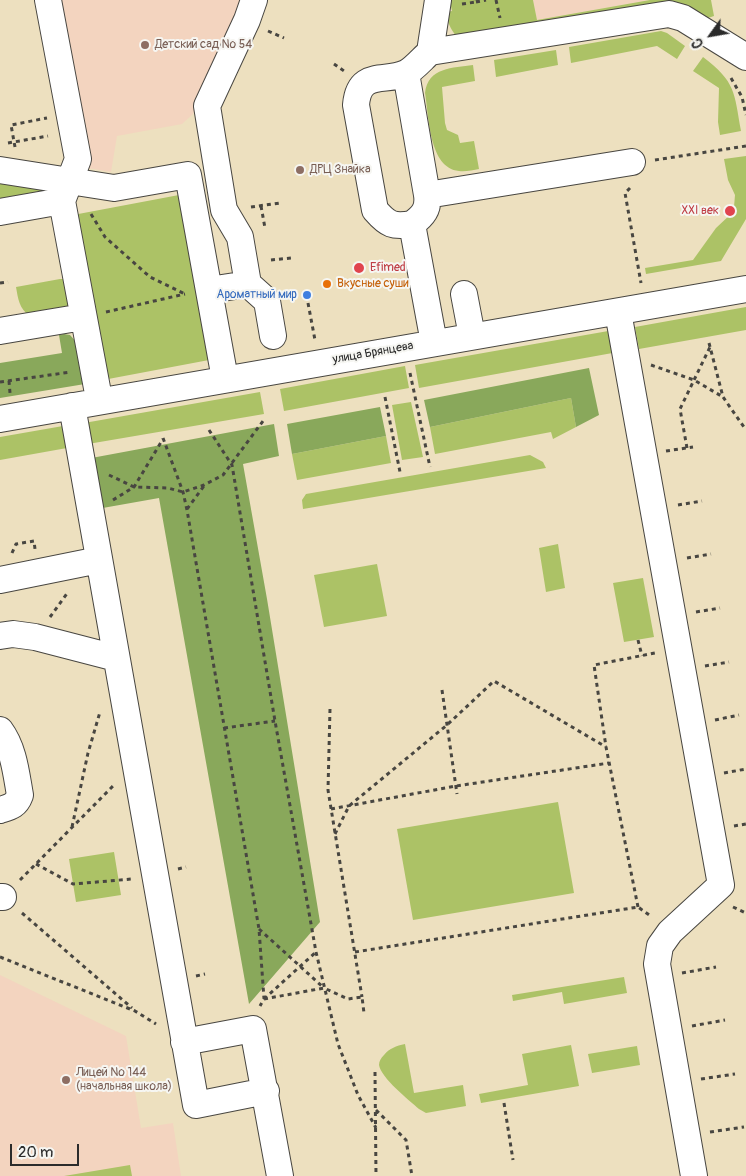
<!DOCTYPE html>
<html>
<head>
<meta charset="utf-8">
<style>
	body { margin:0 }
	#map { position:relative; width:746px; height:1176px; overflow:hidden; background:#ede0bf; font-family:Pangolin,sans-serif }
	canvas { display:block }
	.north { position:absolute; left:686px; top:10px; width:50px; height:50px; -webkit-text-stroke:4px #f6f6f2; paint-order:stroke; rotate:238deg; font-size:14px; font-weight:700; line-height:20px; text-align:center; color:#2b2b2b }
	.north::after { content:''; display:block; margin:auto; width:18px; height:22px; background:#2b2b2b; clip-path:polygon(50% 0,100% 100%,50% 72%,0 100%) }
	.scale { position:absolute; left:10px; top:1144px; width:69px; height:22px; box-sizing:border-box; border:2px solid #2b2b2b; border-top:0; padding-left:6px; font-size:15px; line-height:18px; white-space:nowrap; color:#2b2b2b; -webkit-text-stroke:4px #f6f6f2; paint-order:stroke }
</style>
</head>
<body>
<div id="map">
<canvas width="746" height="1176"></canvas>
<div class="north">С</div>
<div class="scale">20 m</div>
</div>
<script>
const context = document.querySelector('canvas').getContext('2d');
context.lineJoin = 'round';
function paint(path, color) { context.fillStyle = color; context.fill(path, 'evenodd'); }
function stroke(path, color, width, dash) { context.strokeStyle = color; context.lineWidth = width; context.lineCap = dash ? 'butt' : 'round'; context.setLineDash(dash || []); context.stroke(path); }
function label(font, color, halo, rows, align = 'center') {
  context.font = font + ' Pangolin,sans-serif'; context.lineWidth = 4; context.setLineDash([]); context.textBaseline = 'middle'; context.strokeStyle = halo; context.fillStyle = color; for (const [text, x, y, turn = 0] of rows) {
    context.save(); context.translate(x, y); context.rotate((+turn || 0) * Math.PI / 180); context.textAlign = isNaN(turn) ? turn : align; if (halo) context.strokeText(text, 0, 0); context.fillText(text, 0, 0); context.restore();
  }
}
paint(new Path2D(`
	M59,0h185l-51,114 -11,10 -65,12 -6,36 -23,-4z
	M533,0h117l-113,20z
	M0,975l126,61 15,92 32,-5 8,53h-181z`), '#f3d4bf');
paint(new Path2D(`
	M447,0h86l4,20 113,-20h61l3,16 -6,2 -36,-14 -216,32c-6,-8 -9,-14 -9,-24l5,-1 -2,-9z
	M661,31l6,2 18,13 -8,13 -20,-13 -86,17 -2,-16z
	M556,50l2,15 -62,12 -2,-17z
	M703,57c33,25 31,35 38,74l-21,4 -2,-13 1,-34 -26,-17z
	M473,65l2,16 -33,6 3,36 2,7 11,5 2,8 14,-2 5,28c-6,1 -14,3 -20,2 -30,-3 -30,-54 -34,-78 3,-26 28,-25 48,-28z
	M746,156v63l-25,42 -75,13 -1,-6 48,-8 23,-32 16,-15 2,-6 1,-12 -7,-15 -4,-21z
	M0,177l42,9 2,8 -44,12z
	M179,195l30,165 -106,20 -30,-165z
	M60,279h4c2,7 7,17 6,23 -3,11 -30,12 -40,14 -11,-7 -12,-18 -14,-29z
	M746,307v23l-107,19 -4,-22z
	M614,330l4,22 -199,36 -4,-23z
	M405,366l4,22 -125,23 -4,-22z
	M260,392l4,22 -176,30 -4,-21z
	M571,398l5,29 -23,12 -2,-7 -116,22 -5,-27z
	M411,402l12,55 -21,3 -10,-55z
	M63,426l4,22 -67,12v-23z
	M386,436l5,27 -94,17 -5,-26z
	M530,455l13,7 3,6 -243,41 -1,-9 4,-6z
	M558,544l7,44 -19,4 -7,-44z
	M377,564l10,52 -63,11 -10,-52z
	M643,578l11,59 -30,5 -11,-59z
	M558,802l16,91 -161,27 -16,-91z
	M114,852l7,43 -45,7 -7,-43z
	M624,977l3,16 -63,11 -2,-12 -49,9 -1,-6z
	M405,1044l9,49 49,-8 3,21 -40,7 -7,-4c-10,-9 -38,-31 -40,-44 0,-4 2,-7 5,-10 6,-7 12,-9 21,-11z
	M571,1045l8,41 -98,17 -2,-9 49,-9 -6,-31z
	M637,1046l3,19 -48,8 -4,-19z
	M130,1165l2,11h-68z`), '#acc266');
paint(new Path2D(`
	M64,334l6,1 8,9 7,40 -85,14v-35l62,-10 -3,-18z
	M589,368l10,47 -23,12 -5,-29 -141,29 -6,-27z
	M380,407l6,29 -94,18 -5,-30z
	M274,424l5,32 -36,8 24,135 53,323 -71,82 -90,-506 -62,11 -11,-50z`), '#89a85b');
const minor = new Path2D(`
	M430,52l8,-52
	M406,73l21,122
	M0,170l114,18 74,-13 37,204
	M62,201l35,187
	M0,212l62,-11 16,-42 -30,-159
	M412,224c11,-8 17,-15 15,-29l205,-33
	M248,284l19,17 6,35
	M209,290l39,-6 -8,-47 -16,-27 -17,-104 40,-86 7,-20
	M464,294l8,42
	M618,312l103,573 -51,47 -10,14 -3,18 37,212
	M0,331l83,-14
	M434,343l-22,-119c-19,3 -24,1 -37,-14l-19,-105c3,-36 29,-22 50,-32 8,-4 17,-15 24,-21l239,-38 14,4 63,39
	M72,406l124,699 70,-14
	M0,419l746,-130
	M0,580l99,-20
	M0,636l13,-2 22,3 81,21
	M0,730c14,19 16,43 20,65 -4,11 -10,12 -20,15
	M0,897h3
	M184,1042l69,-13 27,147`);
stroke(minor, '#484641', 28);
stroke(new Path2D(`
	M496,0l4,18
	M476,2l10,-2
	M462,4l14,-2v-2
	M268,31l16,7
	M334,64l10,7
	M731,78l11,19 4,18
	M8,143l40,-7
	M15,147l-4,-22 36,-7
	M655,160l91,-14
	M630,188l-5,5 16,90
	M261,206l4,22
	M251,207l29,-4
	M91,214l14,23 45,40 35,17
	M271,260l20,-2
	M0,283l8,-1
	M308,303l7,37
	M106,312l79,-18
	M709,343l14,54 23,33
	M651,365l43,15 29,17
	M410,373l20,94
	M9,381l1,12
	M0,382l71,-10
	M385,397l15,75
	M209,430l23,35 43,256 41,231 22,92 20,51 18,33
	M163,438l20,54 4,18 72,419 5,70 -4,7
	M687,448l-7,-39 30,-62
	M666,451l27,-4
	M109,475l25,12 34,1 15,4 21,-7 19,-10 40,-54
	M113,500l21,-13 29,-48
	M678,505l24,-4
	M187,509l17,-23
	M12,553l4,-9 18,-3 1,8
	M687,558l24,-4
	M696,612l24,-4
	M50,617l18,-25
	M638,640l4,16
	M705,666l24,-4
	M442,690l15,104
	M330,709l-2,81 34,207
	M715,720l24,-5
	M224,728l51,-7
	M724,773l22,-4
	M331,809l125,-23 153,-23
	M734,826l12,-2
	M72,827l16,-74 12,-41
	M335,834l14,-28 98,-81 47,-44 112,66
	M36,864l37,20 59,-5
	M178,869l8,-2
	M20,880l94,-95
	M638,907l-32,-160 -12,-82 61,-12
	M733,907l13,6
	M22,913l110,95
	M259,929l65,59
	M355,952l283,-45 14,10
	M0,957l135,54 21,13
	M682,973l34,-6
	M196,976l9,-2
	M264,999l60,-11 24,11 14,-2 2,16
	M264,999l52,-47
	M692,1026l33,-6
	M375,1072l1,104
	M701,1079l34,-5
	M504,1103l9,57
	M376,1110l30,30 6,36
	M710,1132l34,-5`), '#484641', 3, [4, 4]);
stroke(minor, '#fff', 26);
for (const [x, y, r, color] of [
	[145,45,5,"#8d6e63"],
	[300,170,5,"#8d6e63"],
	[730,211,6,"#e0444e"],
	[359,268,6,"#e0444e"],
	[327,284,5,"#e8710a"],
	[307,295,5,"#3f7fe0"],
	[66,1080,5,"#8d6e63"]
]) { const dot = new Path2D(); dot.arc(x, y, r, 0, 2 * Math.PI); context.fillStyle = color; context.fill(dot); stroke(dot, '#f6f6f2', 2); }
label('12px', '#785e54', '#f6f6f2', [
	["Детский сад № 54",155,45],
	["ДРЦ Знайка",310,170],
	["Лицей № 144",76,1073],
	["(начальная школа)",76,1087]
], 'left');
label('12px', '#be3a42', '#f6f6f2', [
	["XXI век",719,211],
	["Efimed",370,268,"left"]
], 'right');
label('12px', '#c56008', '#f6f6f2', [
	["Вкусные суши",337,284]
], 'left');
label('12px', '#366cbe', '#f6f6f2', [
	["Ароматный мир",297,295]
], 'right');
label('12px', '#2b2b2b', '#f6f6f2', [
	["улица Брянцева",373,353,-10]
]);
</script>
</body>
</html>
